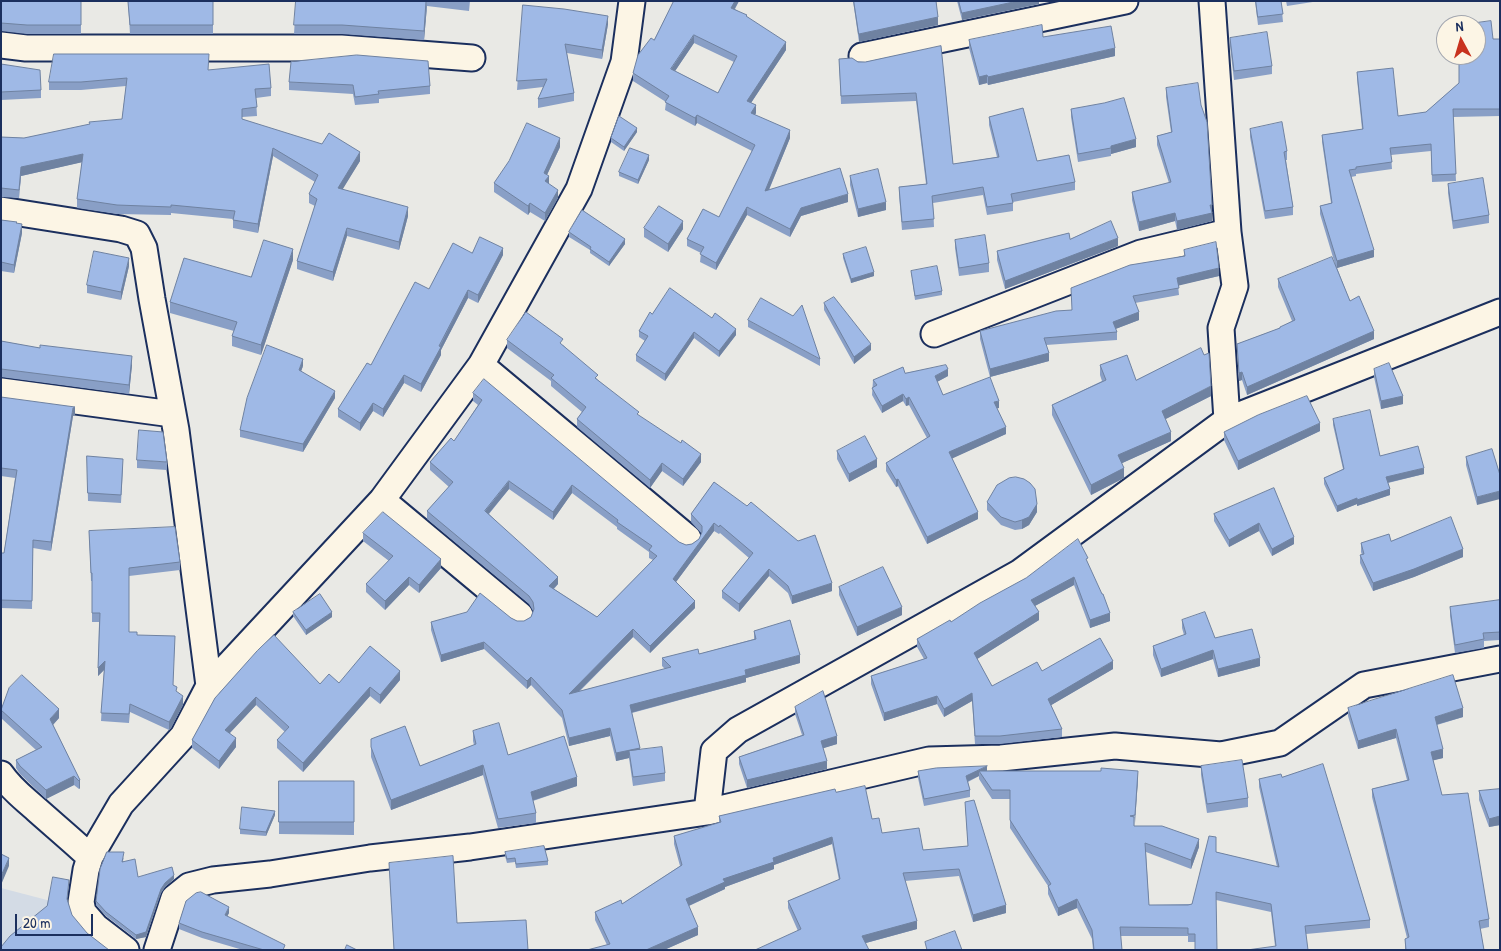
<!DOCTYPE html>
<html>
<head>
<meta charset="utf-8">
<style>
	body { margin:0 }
	#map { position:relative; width:1501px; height:951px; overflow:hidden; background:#e9e9e5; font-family:"Patrick Hand",sans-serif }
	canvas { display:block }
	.frame { position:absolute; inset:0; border:2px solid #1b2f5e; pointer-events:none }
	.north { position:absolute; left:1436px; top:15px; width:50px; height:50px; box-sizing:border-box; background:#fcf5e5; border:1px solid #a2a6af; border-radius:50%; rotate:354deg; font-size:14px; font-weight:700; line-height:20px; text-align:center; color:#1b2f5e }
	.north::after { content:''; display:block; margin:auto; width:18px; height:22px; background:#c8321e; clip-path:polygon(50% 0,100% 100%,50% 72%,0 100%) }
	.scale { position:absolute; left:15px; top:914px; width:78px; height:22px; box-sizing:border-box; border:2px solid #1b2f5e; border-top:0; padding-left:6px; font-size:15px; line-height:18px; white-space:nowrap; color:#1b2f5e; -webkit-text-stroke:4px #fcf5e5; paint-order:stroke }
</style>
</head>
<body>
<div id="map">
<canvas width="1501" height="951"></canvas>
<div class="frame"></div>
<div class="north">N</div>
<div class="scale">20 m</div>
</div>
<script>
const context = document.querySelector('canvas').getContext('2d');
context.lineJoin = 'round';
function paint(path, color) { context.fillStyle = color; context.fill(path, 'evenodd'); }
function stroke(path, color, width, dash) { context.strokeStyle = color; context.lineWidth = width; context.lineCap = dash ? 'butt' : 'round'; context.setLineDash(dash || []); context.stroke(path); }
paint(new Path2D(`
	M1,888l69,18 7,18 -76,26z`), '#d3dbe5');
const minor = new Path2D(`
	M1212,1l16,231 7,54 -14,42 6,92
	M1,45l25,3h315l131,10
	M862,56l263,-55
	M1,210l120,19 16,5 7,14 8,51 24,131 33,256
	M934,334l207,-81 87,-21
	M481,365l98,-176 45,-127 8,-61
	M1,391l171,23
	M382,500l138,115
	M1,774c11,16 23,24 36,36 18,16 36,31 53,47
	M707,812l7,-61 24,-21 281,-157 208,-153 273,-108
	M126,950l-30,-23 -13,-15 -2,-10 5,-32 4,-13 31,-53 62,-68 26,-50 173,-186 99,-135 207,173
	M157,950l17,-52 15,-12 24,-6 57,-6 100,-16 100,-11 237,-35 222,-52 72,-2 114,-12 106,9 59,-12 84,-58 136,-26`);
stroke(minor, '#1b2f5e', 29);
stroke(minor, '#fcf5e5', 25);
paint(new Path2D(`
	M1,1h80v33h-54l-26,-3z
	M213,1v33h-83l-2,-32z
	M296,1h174l-1,10 -42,-5 -3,34 -82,-6h-48z
	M674,1h65l-4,8 12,8 39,33 -35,53 5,10 -1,2 35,23 -21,52 79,12 -47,14 -11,21 -43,-22 -31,55 -16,-8 1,-9 -14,-7v-7l32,-22 33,-66 -55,-28 -2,3 -30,-16 1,-8 -33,-21v-8l21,-33zM694,43l40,19 -16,31 -43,-22z
	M853,1h83l2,24 -79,17z
	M957,1h82v3l-77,16z
	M1255,1h26l2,21 -25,3z
	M1286,1h33l-32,5z
	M523,5l85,19 -6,35 -35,-6 7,40v8l-36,7v-9l5,-12 -26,3z
	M1043,37l72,19 -127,29 -1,-2 -8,2 -10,-37v-8z
	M1230,38l42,28v8l-38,6 -4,-34z
	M1493,39h7v77l-47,1 3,64 -24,1 -1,-31 -40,4 1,14 -36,5v2l-5,1 23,80 -37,11 13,33 24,38 -127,56 -5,-15 -3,1 -2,-37 43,-16 12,-7 -14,-34v-8l57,-15 -15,-50v-8l11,-3 -9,-61v-7l40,-6 -5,-50v-7l41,44 28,-4 33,-29z
	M941,46l12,118 44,-7 -8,-32v-8l48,44 38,21v8l-62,12v9l-26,4 -4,-20 -50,8 1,24 -32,3 -3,-35v-8l27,-3 -10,-83 -75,3 -2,-45 26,3z
	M1,64l40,26v8l-40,2z
	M209,70l62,18v8l-15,2 1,18 -15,1v2l118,42 -18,28 66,27 -9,34 -52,-14 -14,45 -36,-12v-8l18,-55 -6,-3v-9l6,-12 -42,-26 -15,77 -25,-5v-9l-62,-6v2l-54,-1 -40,-6v-9l5,-37 -61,14 -2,22 -18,-1v-60l23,1 98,-19 4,-33 -45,4h-32v-8z
	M289,82l141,4v8l-51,5v4l-24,2 -2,-11 -64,-4z
	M1166,88l46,117v16l-35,9 -2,-9 -36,10 -7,-31v-8l37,-9 -12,-38v-9l14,-4 -5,-35z
	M1071,109l65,38 -25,7v2l-33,6 -7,-45z
	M1250,129l37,22v9h-1l7,47v8l-28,4 -15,-82z
	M637,132l-13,19 -13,-9v-4z
	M560,147l-13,28 2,9 9,14 -13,23 -15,-9 -2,3 -34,-23v-9z
	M649,160l-11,24 -19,-8v-4z
	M850,176l36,34 -28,7 -8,-32z
	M1448,184l41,31v8l-36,6 -5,-36z
	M1,220l15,3 6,10 -8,40 -13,-2z
	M644,228l39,1 -15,23 -24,-15z
	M569,232l56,12 -16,22 -19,-13v-3l-21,-13z
	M1070,239l48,7 -113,43 -8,-29v-9z
	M955,240l34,23v9l-30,4 -4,-28z
	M1184,250l35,26 -41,9 1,10 -44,8 4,17 -24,9 2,3v8l-71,5 3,16 -59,16 -10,-38v-8l91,-21 113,-54z
	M472,253l31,2 -25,48 -10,-5 -27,52v5l-20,37 -17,-9 -21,34 -10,-6 -13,20 -22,-14v-8l91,-120z
	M843,254l31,22 -23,7 -8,-25z
	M293,260l-32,95 -29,-9v-10l2,-5 -64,-18v-11l81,-25z
	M129,266l-8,34 -34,-7v-8z
	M911,271l31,20v4l-27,5z
	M824,303l47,47 -17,14 -30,-54z
	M652,314l84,21 -17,22 -25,-19 -29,43 -29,-20v-6l9,-14 -6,-4v-6z
	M748,320l72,39v7l-72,-39z
	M507,340l56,5 35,35 41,36 62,46 -18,24 -21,-15 -12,17 -73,-61v-8l5,-7 -31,-26v-5l-44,-33z
	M1,341l131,24 -3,29 -128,-17z
	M1100,365l36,15 75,16 -46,23 6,22 -49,22 2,15 -33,17 -39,-80v-10l50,-24 -2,-6z
	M303,366l-2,5 34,27 -32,54 -63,-15v-7z
	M1374,369l29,35 -22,5 -7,-32z
	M905,373l43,3 -11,6 6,13 56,13h-2l9,26 -54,24 26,61 -51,25 -29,-58 -2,1 -10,-16v-8l41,-25 -18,-33 -3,1 -3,-5 -21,12 -10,-18 1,-15z
	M473,393l206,149 7,3 6,-1 7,-5 3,-5 -11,-12v-8l23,-32 118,109 -40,13 -4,-11 -19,-17 -30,36 -17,-14v-7l27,-33 -29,-25 -1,1 -5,-3 -38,51 19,26 -45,45 -17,-16 -53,54 85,-22 -3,-3v-8l37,-4 55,-15v-8l46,32 -54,15v4l-114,31 8,37 25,23v8l-32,5 -4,-28 -13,3 -6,-25 -41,10 -7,-28 -31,-33 -4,4 -43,-40 -43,13 -10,-32v-8l80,-4 6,3h7l7,-4 2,-6 -4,-7 -102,-85v-8l22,-24 -19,-17v-8l24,-21 24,-36 -5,-4zM509,489l44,31 19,-27 45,34v2l32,23v6l4,2 -56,57 -43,-28 4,-5 -69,-70z
	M1,397l74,18 -2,1 -22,135 -18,-3 -1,61 -31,-1v-55h3l11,-75 -14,-2z
	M1333,419l47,37 44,18 -36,9 2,12 -33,11v-2l-20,8 -13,-28v-6l19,-9 -10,-44z
	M1320,431l-82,39 -14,-30v-8z
	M1492,449l-15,56 -11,-40v-8z
	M837,451l40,16 -28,15 -12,-23z
	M87,456l36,11 -2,36 -33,-2z
	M137,460l30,2v8l-30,-2z
	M1274,488l20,56 -22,12 -13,-25 -30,16 -15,-26v-7z
	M987,502l50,10 -8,13 -7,4 -7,1 -14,-5 -14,-15z
	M89,531l91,31v8l-51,6v56l8,3 36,51 10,19 -12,23 -2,2 -39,-18 -1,11 -28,-2 3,-51 -6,6 1,-54h-7v-41h-1z
	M363,533l78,35 -22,25 -10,-8 -24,25 -19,-18v-8l23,-23 -26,-20z
	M1361,543l102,14 -49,20 -41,14 -13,-28v-8h2l-1,-3z
	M1088,564l22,57 -20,7 -16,-43 -39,21 4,14 -62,39 15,27 50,-15 71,-2 -62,36 11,24v8l-62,7h-25l-3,-43 -28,16 -7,-13 -53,17 -13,-37v-8l53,-17 -7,-12v-8l34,-17z
	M839,587l63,28 -45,21 -18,-41z
	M1500,600v40l-16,1v7l-29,5 -5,-37v-9z
	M293,612l39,5 -26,18 -13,-19z
	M1182,620l33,18 45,28 -42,11 -5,-18 -52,18 -8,-22v-9l31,-11 -2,-7z
	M400,680l-20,24 -10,-8 -67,76 -26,-24v-8l8,-8 -29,-27 -26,28 6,14 -17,22 -27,-21v-8l23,-42 105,-14z
	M795,707l42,37 -14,4 4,21 -80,19 -8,-24v-7l63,-22 -7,-21z
	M1348,708l115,9 -26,8 6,33 -10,2 9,35 47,124v8l-9,2 4,21h-79v-11l2,-1 -35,-141v-8l35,-9 -11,-42 -38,11 -10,-33z
	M1,709l58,9 -6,7 27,55v8l-1,1 -5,-4 -28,14 -26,-25 -4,-6v-8l20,-10 -35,-32z
	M473,731l35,24 69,31 -44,15 3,12v10l-38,5 -15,-53 -92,35 -20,-53v-18l49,27 54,-21 -1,-4z
	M1201,766l47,32v9l-41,6 -6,-38z
	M918,771h69l151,8 -4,47 65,21 -8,22 -45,-17 3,53 43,-1 24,-52 61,15 -18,-80v-8l23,-2 88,143v8l-64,6 -31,12 -4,-34 -55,-12 -21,42h-7v-6h-68l2,14h-29l-1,-11 -15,-31 -19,8 -10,-22v-8l-38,-58v-29h-18l-13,-20v-3l-11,6 2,8v7l-46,9 -6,-28z
	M279,781h75v54l-75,-1z
	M1500,789v36l-11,2 -10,-27v-9z
	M836,792l36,27 10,14 41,17 45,-4 -3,-44 41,111 -33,9 -14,-46 -54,5 12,48 -51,14 -68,-12 -10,-23v-7l51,-21 -7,-36 -58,21v4l-49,18v2l-36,17 9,29 -34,15h-77l20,-5 -12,-25v-8l27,-8 58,-38 -6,-22v-8l45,-13v-7z
	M275,815l-9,21 -26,-2v-5z
	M505,852l43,9v4l-32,3 -1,-6 -8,1 -2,-7z
	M124,857l-1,4 15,16 36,2 -9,8 -4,6 -15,44 -10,2 -30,-23 -10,-11v-4z
	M389,863l68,60 71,27h-134z
	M229,913l-2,3 58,34h-42l-41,-12 -23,-9v-6z`), '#899fc6');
paint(new Path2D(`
	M427,1v5l-3,34v-9z
	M735,1h4l-8,14v-7z
	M1018,1h21v3l-77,16v-7z
	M608,16v8l-6,35v-9z
	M938,17v8l-79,17v-8z
	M694,35v8l-23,34v-8z
	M786,42v8l-39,59v-8z
	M1115,48v8l-127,29v-8z
	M987,75v8l-8,2v-8z
	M756,105v8l-5,8v-8z
	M697,115v8l-2,3v-8z
	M637,128v4l-13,19v-4z
	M790,130v8l-25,61v-8z
	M560,138v9l-16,34v-8z
	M1136,139v8l-25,7v-8z
	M273,148v8l-15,77v-9z
	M360,152v9l-22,36v-9z
	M83,154v8l-62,14 -2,22 2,-31z
	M649,155v5l-11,24v-4z
	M549,176v8l-4,-3z
	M558,190v8l-13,23v-8z
	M848,194v8l-47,14 -11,21v-8l11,-21z
	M886,202v8l-28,7v-8z
	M530,203v9l-2,3v-9z
	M1210,205h2v16l-35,9v-9z
	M408,207v9l-9,34v-8z
	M747,207v8l-31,55v-7z
	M1175,213v8l-36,10v-9z
	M683,221v8l-15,23v-8z
	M22,224v9l-8,40v-8z
	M347,228v8l-14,45v-9z
	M1118,238v8l-113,43v-8z
	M625,239v5l-16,22v-4z
	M503,248v7l-25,48v-8z
	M293,249v11l-32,95v-10z
	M1374,250v7l-37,11v-7z
	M129,258v8l-8,34v-8z
	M1219,268v8l-42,10v-8z
	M874,272v4l-23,7v-4z
	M468,290v8l-27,52v5l-20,37v-8z
	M1139,312v8l-26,10v-8z
	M736,329v6l-17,22v-6z
	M1374,331v8l-127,56v-8z
	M694,332v6l-29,43v-7z
	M871,344v6l-17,14v-7z
	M1049,353v8l-59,16v-8z
	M132,356v9l-3,29v-9z
	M303,359v7l-4,11v-7z
	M948,369v7l-13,7v-7z
	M1242,372v8l-3,1v-8z
	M404,375v8l-21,34v-8z
	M1211,386v10l-49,25v-10z
	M335,391v7l-32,54v-8z
	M903,394v7l-21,12v-7z
	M1403,396v8l-22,5v-8z
	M909,397v8l-3,1v-7z
	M999,401v7l-5,1v-7z
	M373,403v8l-13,20v-8z
	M75,407v8l-2,1 -22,135v-9l22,-134z
	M1320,423v8l-82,39v-9z
	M1006,427v7l-57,26v-8z
	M1171,432v9l-53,24v-10z
	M701,454v8l-18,24v-7z
	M877,459v8l-28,15v-8z
	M662,463v8l-12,17v-8z
	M1124,468v10l-33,17v-10z
	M1424,468v6l-38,9v-6z
	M898,479v7l-2,1v-7z
	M509,481v8l-24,29v-7z
	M572,485v8l-19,27v-8z
	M1390,489v6l-33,11v-6z
	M1500,491v8l-23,6v-8z
	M1357,498v6l-20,8v-6z
	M1037,504v8l-8,13 -7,4v-9z
	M978,512v7l-51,25v-7z
	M714,523v8l-41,55v-7z
	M1259,523v8l-30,16v-7z
	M1294,537v7l-22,12v-7z
	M1463,549v8l-49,20 -41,14v-8z
	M441,559v9l-22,25v-8z
	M769,569v7l-30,36v-8z
	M409,577v8l-24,25v-9z
	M558,577v7l-9,9v-7z
	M1074,577v8l-43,23v-8z
	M832,583v8l-40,13v-8z
	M695,601v7l-45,45v-7z
	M902,607v8l-45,21v-9z
	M332,612v5l-26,18v-5z
	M1039,612v8l-65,41v-8z
	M1110,613v8l-20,7v-8z
	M633,629v8l-64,64v-7z
	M484,642v7l-43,13v-7z
	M1213,650v9l-52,18v-8z
	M800,655v8l-54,15v4l-116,31v-8l115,-35z
	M1260,658v8l-42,11v-8z
	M105,661v8l-7,7v-8z
	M1113,661v8l-65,38v-8z
	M400,671v9l-20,24v-9z
	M531,677v8l-4,4v-8z
	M370,687v9l-67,76v-9z
	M972,693v8l-28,16v-8z
	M183,696v9l-12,23 -2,2v-8z
	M937,696v8l-53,17v-8z
	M256,697v8l-31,33v-8z
	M1463,708v9l-28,8v-8z
	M59,709v9l-9,10v-9z
	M610,728v8l-41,10v-8z
	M1396,729v9l-38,11v-8z
	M837,736v8l-16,5v-8z
	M236,738v9l-17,22v-8z
	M640,748v7l-11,-4v7l-13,3v-8z
	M1443,749v9l-12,3v-9z
	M827,761v8l-80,19v-8z
	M483,765v10l-92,35v-10z
	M987,766v7l-8,-2v5l-13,6v-6z
	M1138,771v8l-3,44v-8z
	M74,776v9l-28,14v-9z
	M577,777v9l-46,15v-9z
	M80,780v8l-1,1v-8z
	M275,811v4l-9,21v-4z
	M1500,816v9l-11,2v-8z
	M832,837v7l-58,21v4l-49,18v2l-39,18v-8l37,-20 50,-21z
	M1199,839v8l-8,22v-9z
	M9,858v8l-8,19v-9z
	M174,875v4l-9,8 -4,6 -15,44 -10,2v-4l25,-46 4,-6z
	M1077,899v9l-19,8v-8z
	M1006,905v8l-33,9v-7z
	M229,907v6l-4,8v-6z
	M917,921v8l-55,15v-8z
	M698,927v8l-34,15h-18z`), '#6f82a1');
const building = new Path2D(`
	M1,1h80v24h-54l-26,-2z
	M140,1h73v24h-83l-2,-23z
	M296,1h130l-2,30 -82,-6h-48z
	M674,1h61l-4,7 16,7 -1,1 40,26 -39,59 9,4 -5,8 39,17 -25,61 75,-23 8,26 -47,14 -11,21 -43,-22 -31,56 -16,-9 4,-7 -17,-8 16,-30 16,8 36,-72 -58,-30 -2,3 -30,-16 4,-6 -36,-23 5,-18 13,-17 3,2zM694,35l43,21 -19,37 -47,-24z
	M854,1h82l2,16 -79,17z
	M959,1h59l-56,12z
	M1256,1h25l2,13 -25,3z
	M523,5l41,4 44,7 -6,34 -37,-6 9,49 -36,6 9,-20 -30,2z
	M1491,21l2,18h7v70h-47l3,65 -24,1 -1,-31 -41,4 2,14 -36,5v2l-7,1 25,80 -37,11 -17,-55 12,-3 -10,-68 41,-6 -6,-57 36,-4 5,48 28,-4 33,-29v-28h17v-30h-17z
	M1042,25l1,12 68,-11 4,22 -127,29 -1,-2 -8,2 -10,-37z
	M1267,32l5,34 -38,5 -4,-33z
	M941,46l12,118 46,-7 -10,-40 34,-9 14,53 32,-6 6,27 -64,12 2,9 -26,4 -4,-20 -51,9 2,23 -32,3 -3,-35 28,-3 -11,-91 -75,3 -2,-37 13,-1 6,4h7z
	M54,54h155l-1,16 61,-6 2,24 -16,1 2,18 -15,2v10l80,25 7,-11 31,19 -22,36 70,19 -9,35 -52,-14 -14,44 -36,-11 20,-62 -8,-5 9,-19 -45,-27 -15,76 -25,-4 2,-9 -64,-6v2l-54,-2 -40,-6 6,-45 -62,13 -2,23 -18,-2v-51l23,1 66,-14 -1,-2 33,-3 5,-41 -46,4h-32z
	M357,55l71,6 2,25 -52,5 1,3 -24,3 -2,-12 -64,-3 2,-20z
	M1,64l39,6 1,20 -40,2z
	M1198,83l3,22 6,17 5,83h-2l2,8 -35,8 -2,-8 -36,9 -7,-30 39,-10 -14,-46 15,-4 -6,-44z
	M1124,98l12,41 -25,7v2l-33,6 -7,-45 33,-6z
	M619,116l18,12 -13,19 -13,-9z
	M1282,122l5,29 -3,1 9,55 -28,4 -15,-82z
	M527,123l33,15 -16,35 5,3 -4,5 13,9 -13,23 -15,-10 -2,3 -34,-23 15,-22z
	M630,148l19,7 -11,25 -19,-8z
	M878,169l8,33 -28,7 -8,-33z
	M1483,178l6,37 -36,6 -5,-37z
	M659,206l24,15 -15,23 -24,-16z
	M582,210l43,29 -16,23 -19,-13 1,-2 -22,-15z
	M1,220l16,2 -1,1 6,1 -8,41 -13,-3z
	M1111,221l7,17 -113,43 -8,-30 72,-18 1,6z
	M985,235l4,28 -30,5 -4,-28z
	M480,237l23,11 -25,47 -10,-5 -29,56 2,1 -20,37 -17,-9 -21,34 -10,-6 -13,20 -22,-14 29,-46 4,2 44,-83 14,7 24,-46 19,10z
	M264,240l29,9 -32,96 -29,-9 5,-14 -67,-20 14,-44 67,19z
	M1216,242l3,26 -42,10 2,10 -46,8 6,16 -26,10 4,10 -73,6 5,15 -59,16 -10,-38 76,-20 16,-1 -1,-22 59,-23 55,-9 -1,-6z
	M866,247l8,25 -23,7 -8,-25z
	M94,251l35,7 -8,34 -34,-7z
	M1332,257l18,44 9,-5 15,35 -127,56 -5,-15 -3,1 -2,-29 43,-16v-1l15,-7 -17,-41z
	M937,266l5,25 -27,5 -4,-25z
	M670,288l42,30 3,-5 21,16 -17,22 -25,-19 -29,42 -29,-19 12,-19 -9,-5 11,-19 2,2z
	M834,297l37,47 -17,13 -30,-54z
	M761,298l32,18 9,-11 18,54 -72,-39z
	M526,312l37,27 -3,4 38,32 -3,3 44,34 -2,2 44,29 1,-3 19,14 -18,25 -21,-16 -12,17 -73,-61 9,-12 -35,-29 3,-3 -47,-35z
	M1,341l39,7v-3l92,11 -3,29 -128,-16z
	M267,345l36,14 -4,11 36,21 -32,53 -63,-14 7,-32z
	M1201,348l3,7 5,-2 2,33 -49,25 9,21 -53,23 6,13 -33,17 -39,-80 54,-25 -6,-15 27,-10 9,25z
	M1389,363l14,33 -22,5 -7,-32z
	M946,365l2,4 -13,7 8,19 47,-18 9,24 -5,1 12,25 -57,25 29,60 -51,25 -29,-58 -2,1 -10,-17 44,-27 -21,-39 -3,2 -3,-5 -21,12 -10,-18 5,-3 -4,-5 30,-13 2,6z
	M484,379l195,163 7,3 6,-1 7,-5 3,-7v-6l-11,-12 23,-32 33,24 4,-4 47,39 17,-6 17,48 -40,13 -4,-10 -19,-17 -30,35 -17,-13 31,-38 -33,-28 -1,2 -5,-4 -41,56 22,22 -45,45 -17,-17 -64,65 102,-27 -9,-9 36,-9 1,5 57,-15 -2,-8 36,-11 10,35 -55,15 1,5 -116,30 10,43 -24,5 -6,-25 -41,10 -7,-28 -31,-33 -4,4 -43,-39 -43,13 -10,-33 36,-10 13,-19 31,25 6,3h7l7,-4 3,-8 -1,-7 -4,-6 -102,-85 26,-29 -23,-20 21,-24 3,3 28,-41 -9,-7zM509,481l44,31 19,-27 46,35 -1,2 35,24 -3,4 8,6 -60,61 -48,-31 9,-9 -73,-66z
	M1307,396l13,27 -82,38 -14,-29 34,-17z
	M1,397l74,10 -2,1 -22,134 -18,-2 -1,61 -31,-1v-47h3l13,-83 -16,-2z
	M1370,410l10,46 38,-10 6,22 -38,9 4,12 -33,11v-2l-20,8 -13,-28 20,-9 -11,-50z
	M139,430l24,2 4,30 -30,-2z
	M865,436l12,23 -28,15 -12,-23z
	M1492,449l8,26v16l-23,6 -11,-40z
	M87,456l36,3 -2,36 -33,-2z
	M1016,477l8,2 6,4 5,6 2,15 -8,13 -7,3 -7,2 -14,-5 -14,-15 10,-17 12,-7z
	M1274,488l20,49 -22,12 -13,-26 -30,17 -15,-26z
	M383,512l58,47 -22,26 -10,-8 -24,24 -19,-17 27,-28 -30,-23z
	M1451,517l12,32 -49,20 -41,14 -13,-28 4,-1 -3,-11 28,-9 2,7z
	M175,527l5,35 -51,6v64h8v3l38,1 -2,49 4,2 -1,4 7,5 -12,23 -2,3 -39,-18 -1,10 -28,-1 4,-52 -7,7 2,-55h-8v-40h-1l-2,-42z
	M1078,539l10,19 -2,1 16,35h1l7,19 -20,7 -16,-43 -43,23 8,12 -65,41 18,33 45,-24 5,9 58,-33 13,23 -65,38 14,30 -62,7h-25l-3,-43 -28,16 -7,-13 -53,17 -13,-37 56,-18 -10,-19 33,-19 1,2 29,-19 46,-25z
	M883,567l19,40 -45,20 -18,-40z
	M320,594l12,18 -26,18 -13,-18z
	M1500,600v32l-17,1 1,6 -29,6 -5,-38z
	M1205,612l10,26 37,-9 8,29 -42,11 -5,-19 -52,19 -8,-23 33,-12 -4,-14z
	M274,635l46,49 9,-10 10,9 31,-37 30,25 -20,24 -10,-8 -67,76 -26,-23 12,-13 -33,-30 -31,33 11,8 -17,23 -27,-21 23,-42 42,-47z
	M22,675l37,34 -9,10 30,61 -1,1 -5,-5 -28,14 -26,-24 -4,-6 26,-13 -41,-37 8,-22z
	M1453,675l10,33 -28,9 8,32 -12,3 11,43 26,-2 21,126 -10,2 5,29h-78l-1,-11 4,-2 -37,-148 37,-9 -13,-51 -38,12 -10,-33z
	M823,691l14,45 -16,5 6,20 -80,19 -8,-23 65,-22 -9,-28z
	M499,723l9,32 56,-19 13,41 -46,15 5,21 -38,6 -15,-54 -92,35 -20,-53v-8l34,-13 15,40 56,-22 -3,-13z
	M662,747l3,26 -32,4 -4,-26z
	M1242,760l6,38 -41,6 -6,-38z
	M1323,764l47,156 -65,6 3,24h-61l29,-4 -5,-42 -55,-12 1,58h-22v-16h-7v-6l-68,-1 2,23h-28l-2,-20 -15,-31 -19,9 -10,-22 3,-2 -41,-64v-30h-18l-13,-19h122v-3l37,3 -3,44 -5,1 4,1v9h28l37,13 -8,21 -46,-17 4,62h39l4,-1 17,-68 7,1v15l63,15 -20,-88 22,-5 1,3z
	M987,766l-21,10 4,14 -46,9 -6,-28 18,-3z
	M279,781h75v41h-75z
	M865,786l7,33 7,-1 3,15 37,-5 4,22 45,-4 -3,-44 9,-2 32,105 -33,10 -14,-46 -56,4 14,48 -55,15 7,14h-114l46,-21 -13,-28 52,-22 -8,-42 -59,21 1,4 -51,17 2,3 -39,17 12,28 -52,23h-59l23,-6 -15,-32 26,-12 1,4 60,-39 -8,-29 47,-14 -2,-6 116,-27 1,3z
	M1500,789v27l-11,3 -10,-28z
	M242,807l33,4 -9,21 -26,-3z
	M544,846l4,15 -32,3 -1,-6 -8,1 -2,-7z
	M107,852h17l-2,10 13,-3 3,18 34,-10 2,8 -9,8 -4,6 -15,43 -10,3 -30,-23 -10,-11 4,-32z
	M1,854l8,4 -8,18z
	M453,856l4,67 69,-3 2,30h-134l-5,-87z
	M53,877l16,3 -2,19 5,16 15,18 22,17h-108v-3l9,-11 37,-30z
	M201,892l28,15 -4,8 60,30 -2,5h-19l-62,-18 -23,-9 7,-22 10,-8z
	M955,931l7,19h-35l-2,-8z
	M347,945l10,5h-12z`);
paint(building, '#9fb9e6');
stroke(building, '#6f82a1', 1);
</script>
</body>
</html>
